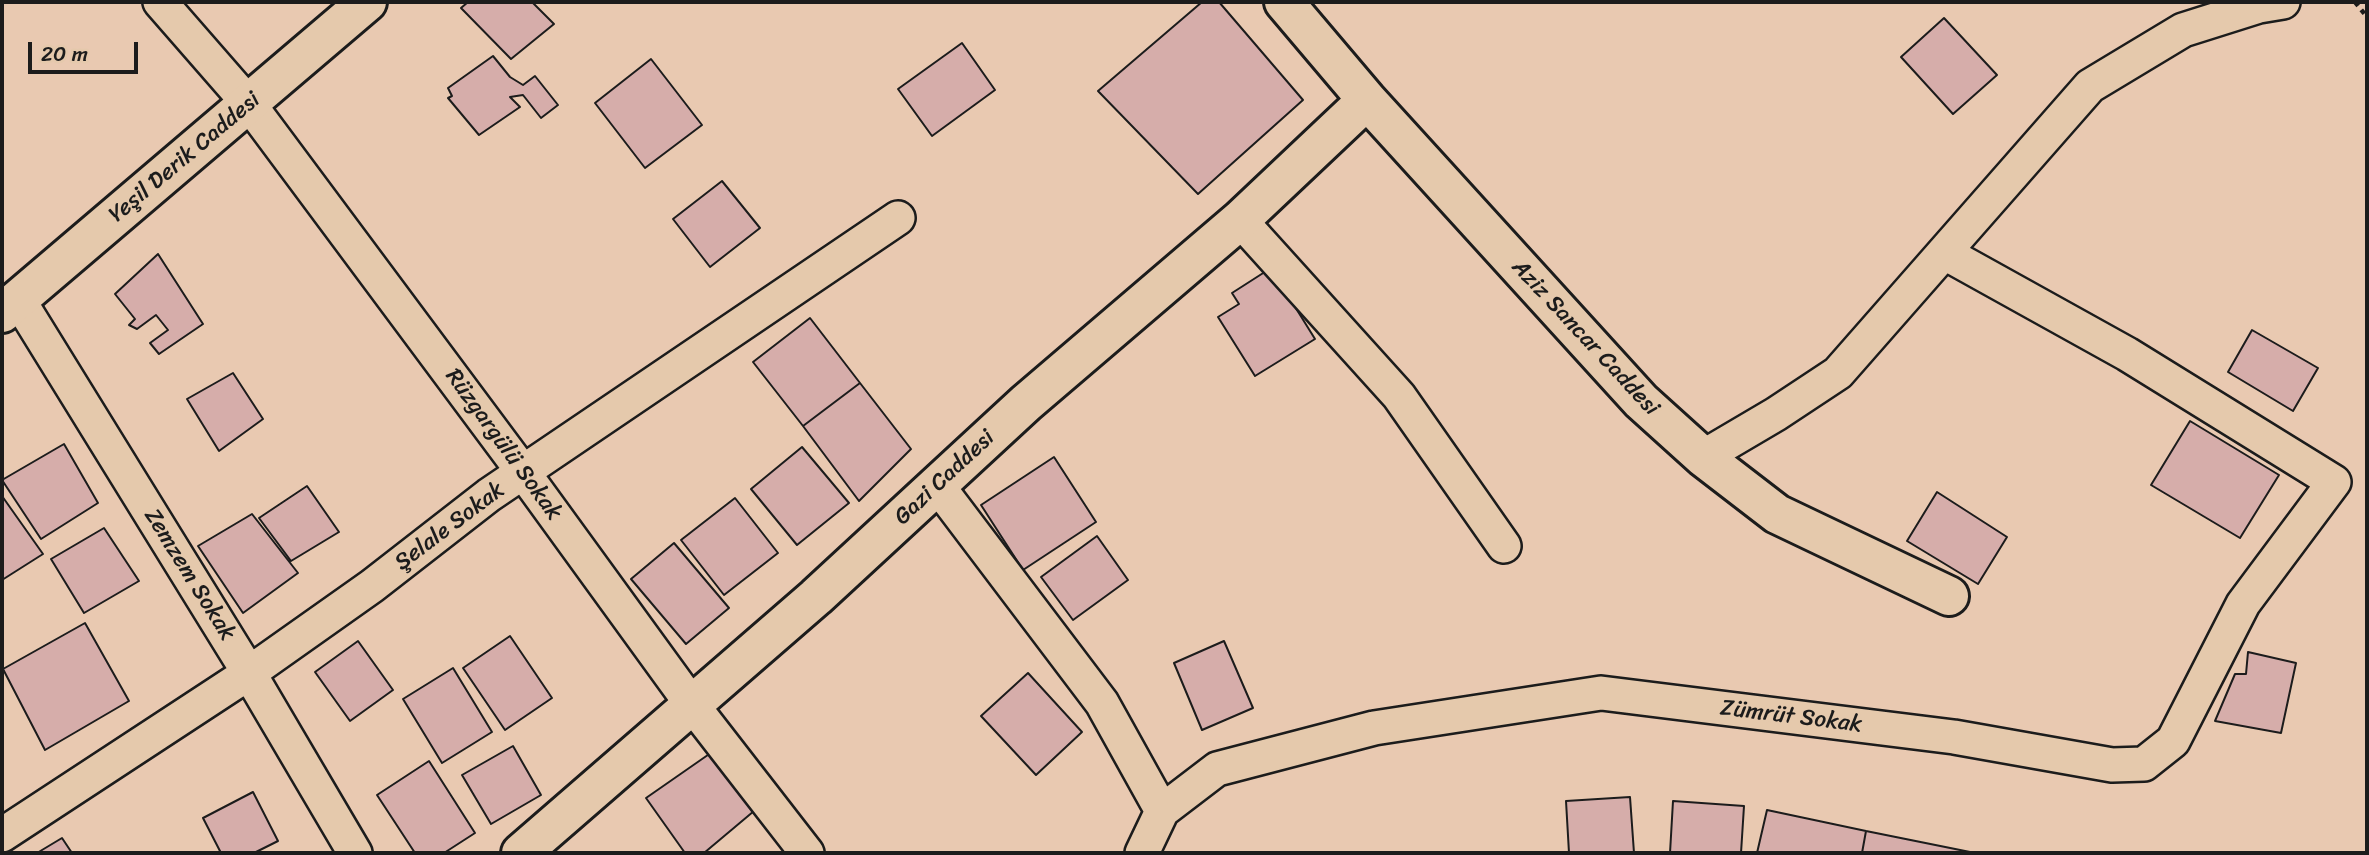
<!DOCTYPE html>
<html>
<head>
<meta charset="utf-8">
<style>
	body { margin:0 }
	#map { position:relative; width:2369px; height:855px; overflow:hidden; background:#e9c9b1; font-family:Sriracha,sans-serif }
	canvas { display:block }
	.frame { position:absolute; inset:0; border:4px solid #1c1c1c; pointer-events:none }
	.scale { position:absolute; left:28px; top:42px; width:110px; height:32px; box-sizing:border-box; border:4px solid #1c1c1c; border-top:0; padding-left:9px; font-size:21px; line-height:24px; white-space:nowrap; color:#1c1c1c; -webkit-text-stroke:5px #e5c9ac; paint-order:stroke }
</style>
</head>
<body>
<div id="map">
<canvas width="2369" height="855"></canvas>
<div class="frame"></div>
<div class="scale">20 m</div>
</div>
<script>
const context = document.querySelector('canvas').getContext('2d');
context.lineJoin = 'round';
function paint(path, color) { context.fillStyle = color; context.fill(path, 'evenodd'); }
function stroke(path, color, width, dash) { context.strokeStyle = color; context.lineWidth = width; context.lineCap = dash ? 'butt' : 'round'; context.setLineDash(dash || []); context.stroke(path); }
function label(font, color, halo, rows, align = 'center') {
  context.font = font + ' Sriracha,sans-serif'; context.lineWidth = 6; context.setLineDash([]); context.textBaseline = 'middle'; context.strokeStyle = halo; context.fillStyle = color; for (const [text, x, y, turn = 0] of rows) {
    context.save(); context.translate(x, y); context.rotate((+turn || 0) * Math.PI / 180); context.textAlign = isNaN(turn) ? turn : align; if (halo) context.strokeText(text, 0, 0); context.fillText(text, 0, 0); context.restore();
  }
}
const building = new Path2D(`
	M468,2h64l22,22 -43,35 -50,-51z
	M1202,2h17l84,98 -105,94 -100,-103z
	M1944,18l53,57 -44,39 -52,-57z
	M962,43l33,47 -63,46 -34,-47z
	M493,56l17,21 13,8 12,-9 23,29 -17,13 -18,-23 -13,2 10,10 -41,28 -31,-37 4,-2 -4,-8z
	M651,59l51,66 -57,43 -50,-65z
	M722,181l38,47 -50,39 -37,-48z
	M158,254l45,70 -44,30 -9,-11 18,-13 -12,-15 -19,14 -8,-4 6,-6 -20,-25z
	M1271,268l44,71 -60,37 -37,-59 21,-13 -7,-11z
	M810,318l50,65 -57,43 -50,-64z
	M2252,330l66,38 -25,43 -65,-39z
	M233,373l30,46 -44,32 -32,-52z
	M860,383l51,66 -52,52 -56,-75z
	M2190,421l89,54 -39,63 -89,-53z
	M64,444l34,59 -57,36 -39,-59z
	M802,447l47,56 -52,42 -46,-56z
	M1054,457l42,65 -73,48 -42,-65z
	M307,486l32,46 -48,29 -32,-43z
	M1937,492l70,45 -29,47 -71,-43z
	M2,496l41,58 -41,26z
	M735,498l43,55 -54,42 -43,-55z
	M252,514l46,59 -55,40 -45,-67z
	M104,528l35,53 -55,32 -33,-54z
	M1097,536l31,44 -55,40 -32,-43z
	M674,543l55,65 -43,36 -55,-65z
	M85,623l44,78 -84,49 -42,-81z
	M510,636l42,62 -47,32 -42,-62z
	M358,641l35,49 -43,31 -35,-49z
	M1224,641l29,67 -51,22 -28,-67z
	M2248,652l48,11 -15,70 -66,-12 20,-47h11z
	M453,668l39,64 -50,31 -39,-64z
	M1028,673l54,59 -46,43 -55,-59z
	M513,746l28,49 -50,29 -29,-49z
	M715,750l39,61 -50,42h-19l-39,-55z
	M429,761l46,72 -31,20h-29l-38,-58z
	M253,792l25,49 -24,12h-33l-18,-35z
	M1630,797l4,56h-65l-3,-52z
	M1673,801l71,5 -3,47h-71z
	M1767,810l99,21 -4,22h-105z
	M1866,831l109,22h-113z
	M62,838l10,15h-35z`);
paint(building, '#d6adaa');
stroke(building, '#1c1c1c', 2);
const minor = new Path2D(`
	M160,2l89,102 274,368 170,234 114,147
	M1240,220l159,176 105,150
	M18,299l231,374 106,180
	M1703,457l73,-43 62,-41 252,-287 93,-56 76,-24 24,-4
	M937,485l165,218 60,108
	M2,835l247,-162 123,-87 117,-91 409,-277
	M1142,853l20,-42 55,-42 157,-41 227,-35 353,44 158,28 32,-1 29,-23 70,-137 91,-122 -207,-128 -182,-101`);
const tertiary = new Path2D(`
	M1284,2l83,98 274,301 62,56 74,57 172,82
	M521,853l295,-256 210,-194 214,-183 127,-120`);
const secondary = new Path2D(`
	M2,313l365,-311`);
stroke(minor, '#1c1c1c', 38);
stroke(tertiary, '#1c1c1c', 44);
stroke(secondary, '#1c1c1c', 44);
stroke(new Path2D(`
	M2355,2l12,15`), '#1c1c1c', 4.5, [5, 5]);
stroke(minor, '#e5c9ac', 33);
stroke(tertiary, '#e5c9ac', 38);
stroke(secondary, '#e5c9ac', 38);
label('23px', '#1c1c1c', '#e5c9ac', [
	["Yeşil Derik Caddesi",185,158,-40],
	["Aziz Sancar Caddesi",1585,338,47],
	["Rüzgargülü Sokak",503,445,54],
	["Gazi Caddesi",945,478,-43],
	["Şelale Sokak",450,527,-37],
	["Zemzem Sokak",189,575,58],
	["Zümrüt Sokak",1791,717,7]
]);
</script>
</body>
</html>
